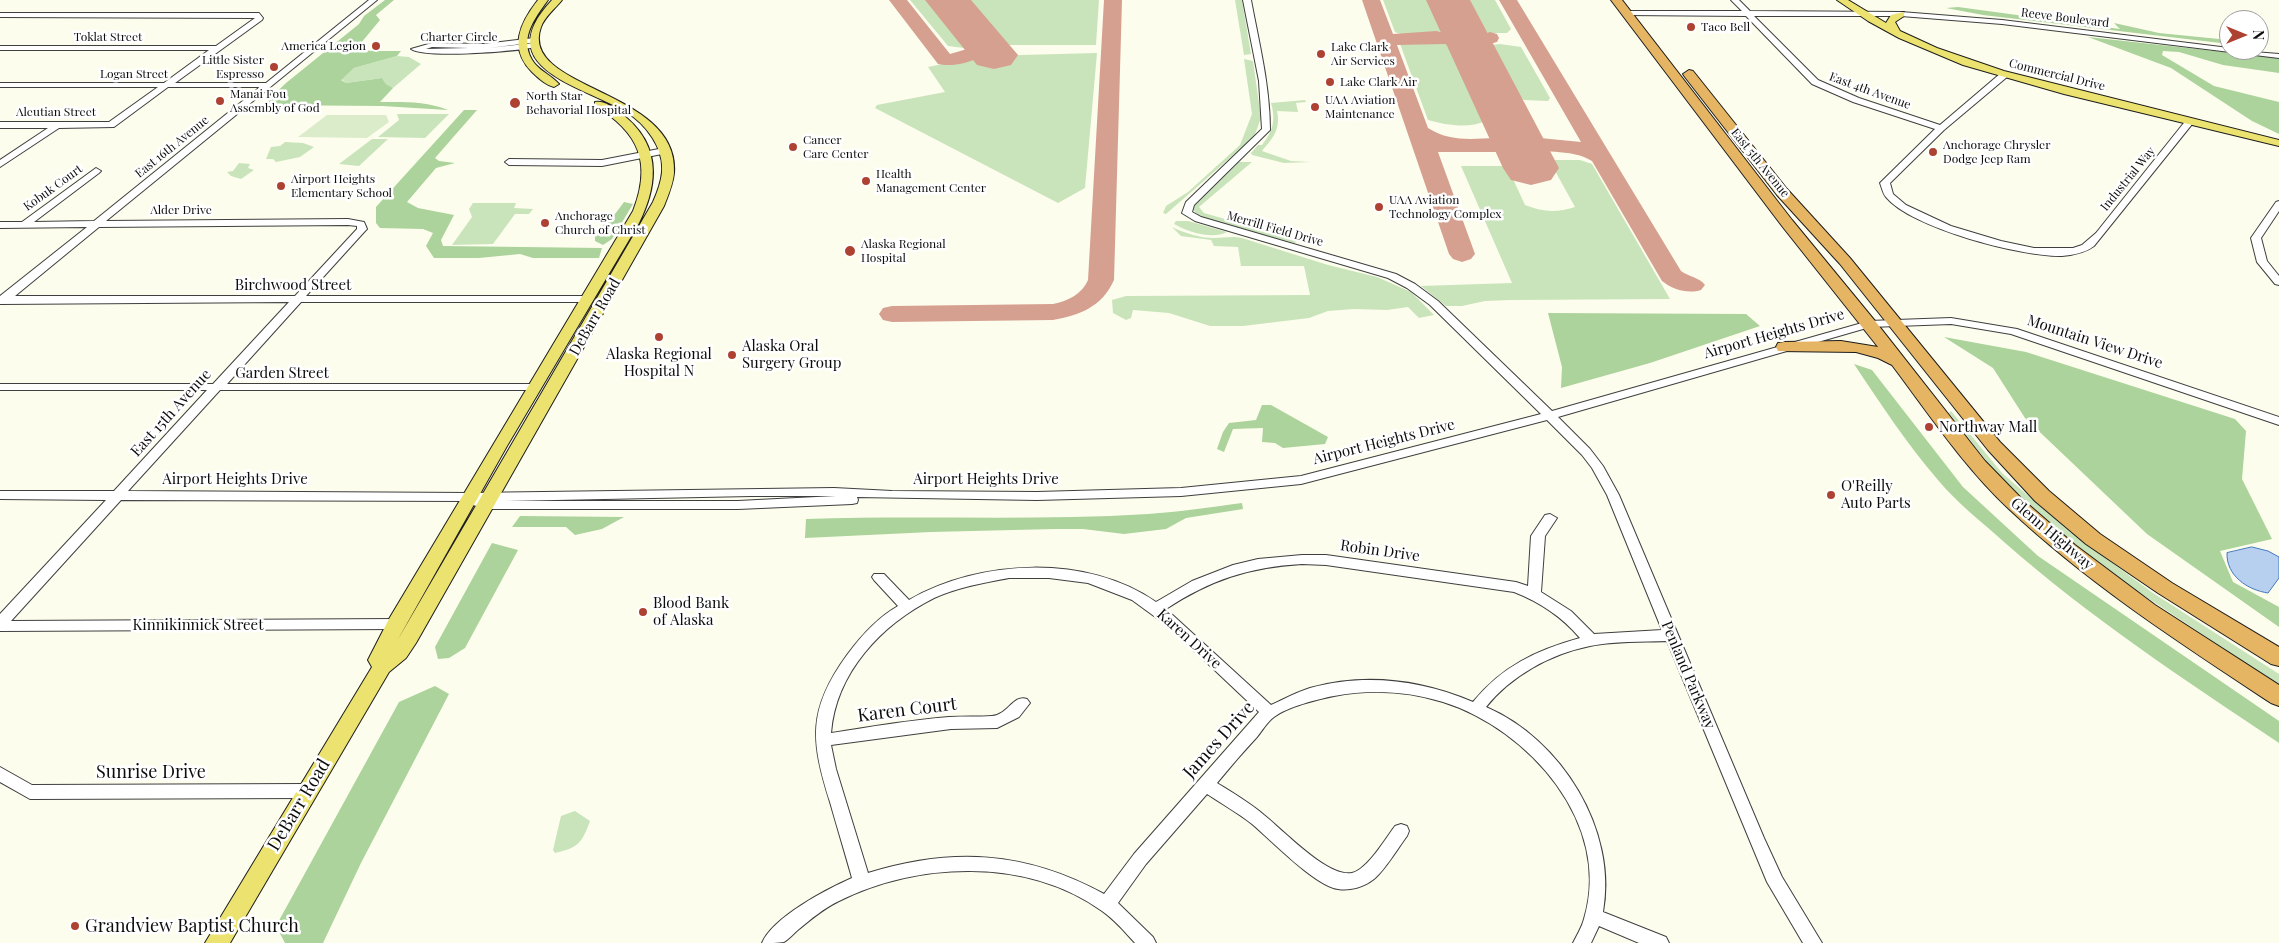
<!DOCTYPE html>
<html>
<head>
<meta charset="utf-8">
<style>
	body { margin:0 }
	#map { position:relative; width:2279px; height:943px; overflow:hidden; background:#fdfded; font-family:"Playfair Display",serif }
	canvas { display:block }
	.north { position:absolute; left:2219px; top:10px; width:50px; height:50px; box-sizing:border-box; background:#fff; border:1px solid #9e9e9e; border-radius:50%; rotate:90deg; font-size:14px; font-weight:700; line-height:20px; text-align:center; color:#0c0c0c }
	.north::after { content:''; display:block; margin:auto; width:18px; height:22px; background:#ae4232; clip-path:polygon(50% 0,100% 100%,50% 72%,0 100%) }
</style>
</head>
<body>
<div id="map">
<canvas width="2279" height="943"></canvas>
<div class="north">N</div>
</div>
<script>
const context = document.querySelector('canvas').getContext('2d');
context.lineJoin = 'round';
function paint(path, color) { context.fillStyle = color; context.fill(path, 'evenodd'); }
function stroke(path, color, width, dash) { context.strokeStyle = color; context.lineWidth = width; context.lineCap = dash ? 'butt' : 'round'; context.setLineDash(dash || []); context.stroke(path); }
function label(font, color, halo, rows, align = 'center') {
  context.font = font + ' "Playfair Display",serif'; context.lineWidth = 5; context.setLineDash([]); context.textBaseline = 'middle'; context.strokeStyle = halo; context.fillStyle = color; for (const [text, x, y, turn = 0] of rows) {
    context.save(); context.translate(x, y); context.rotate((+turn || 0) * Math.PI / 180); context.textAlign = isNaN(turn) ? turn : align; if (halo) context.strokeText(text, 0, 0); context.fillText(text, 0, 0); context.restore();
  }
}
paint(new Path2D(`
	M910,0h24l33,40v6l-3,2 -16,-2z
	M962,0h137l-3,45h-93z
	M1235,0h7l9,54 -7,1z
	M1383,0h45l16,32c-13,5 -36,5 -49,0z
	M1467,0h28l16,29 -4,4h-21l-4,-3z
	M1412,42l33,1 8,3 32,75c-15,8 -40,4 -57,-1l-28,-76z
	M1500,44l21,3 29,51 -2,3 -24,-1 -7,-4 -27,-48 1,-3z
	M1097,53l-12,135 -27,15 -183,-95 2,-3 68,-13 -17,-25 55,-11z
	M397,56l12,1 12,7 -28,24 -7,-4 -4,-6 -36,5 -5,-4 13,-11z
	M1244,59l9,2 8,57 -7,19 -88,77 -3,-1 3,-7 22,-14 52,-47 12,-31z
	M1305,100l1,2 -10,1 2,9 -21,-1c4,18 -4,27 -15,40l29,10 20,1 -27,1 -32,-8 -1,-2 7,-8h4c11,-14 14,-25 9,-42z
	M397,114h52l-24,24 -47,-1 21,-17z
	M372,139h16l-29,27 -20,-2z
	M285,142l18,1 11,4 -14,10 -24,5 -3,-3h-7l5,-12 9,-1z
	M1549,160h31l12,4 78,135 -160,1 -25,1 -23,5h-16l-25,-20 91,-3 -51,-117h46l18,39c18,7 31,8 50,2z
	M1239,162h13l-53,45 5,6 91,26 4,-4 8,3 -13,5 -95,-26 -7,-9z
	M239,163l11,1 -2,4 6,2 -13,9 -10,-3 -4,-4 6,-1z
	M473,203h43l-2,5 19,1 -4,5h-14l-22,30 -41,1 20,-28 -3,-8z
	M1176,221h12l39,11c-15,8 -39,0 -53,-8z
	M1172,227c12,6 28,11 42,11 11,0 17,-2 28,0l86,27 49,12 34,15 23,23 -15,3 -11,-11 -21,3 -33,-1 -26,2 -19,7 -66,8h-33l-41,-13 -36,-3 -2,8 -5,2 -13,-7 -1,-13 14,-4 184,-1 -6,-29h-63l-3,-19 -24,-1 -3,-6 -30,-4z
	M1951,411l51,62 68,59 83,61 126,81v11l-181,-120 -99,-88 -50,-64z
	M575,811l15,10c-8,22 -12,27 -35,32l-2,-3 8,-34z`), '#c9e4ba');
paint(new Path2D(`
	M385,0h9l-18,15 4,5 -24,29 16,2h29l-4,5 -43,12 -13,12 5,3 36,-5 4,6 7,4 -13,14c24,0 46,-1 68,8l-66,-4 -119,-1 23,-22 73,-59 5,-8z
	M1958,7l162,22 -6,-6 45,10 70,7v4l-246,-29 -37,-7z
	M2088,37l191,21v15l-56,-8 -44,-13 -16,-1 -1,4 52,31 65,16v32l-27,-13 -81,-53z
	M464,110h13l-42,48 4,3 16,2 -19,5 -29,34 11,6 36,7 -13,25 2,6 159,2 -3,10h-66l-13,-4 -41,4h-45l-8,-12 7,-13 -10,-4 -43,-1 -4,-5v-16z
	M624,202l9,2 -21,35 -9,6 -8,-4v-8l20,-19z
	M1548,313l198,1 14,12 -110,37 -89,25 1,-21z
	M1944,337l82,15 209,67 11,12 -4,48 30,60 -52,12 13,31 46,25v20l-132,-93 -122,-116 -32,-50z
	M1854,364l18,6 91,117 75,69 241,165v22c-93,-62 -191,-127 -275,-201 -22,-20 -47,-39 -66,-62 -31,-36 -58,-77 -84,-116z
	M1262,405h9l57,32 -3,7 -42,4 -8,-5 -13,-1 1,-14 -30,1 -9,23 -7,-3 6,-17 6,-9 27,-3z
	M1242,503l1,6 -57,9 -20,11 -42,5 -41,-5h-28l-124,3 -126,6 1,-19c114,-4 228,2 342,-5 31,-2 63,-7 94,-11z
	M520,516l104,1 -22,12 -27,6 -9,-8h-54z
	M492,543l26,7 -53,98 -16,10 -11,1 -3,-12z
	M435,686l14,8 -88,169 -38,80h-38l-9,-17 123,-224z`), '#abd39b');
paint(new Path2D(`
	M327,115h59l3,7 -22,16 -69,-1z`), '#dbeccb');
const water = new Path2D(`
	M2252,547l16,4 11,6v21l-11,15c-20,-3 -42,-17 -41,-40z`);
paint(water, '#b7d0f0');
stroke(water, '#4579bf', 1);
paint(new Path2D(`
	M889,0h18l43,54 17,-5 1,-16 2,-4 7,-2 7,2c19,28 -26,40 -46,35z
	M1104,0h18l-8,280c-12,27 -34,35 -61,40l-161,2 -9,-2 -4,-6 4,-6 9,-2 161,-2c15,-3 29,-10 35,-24z
	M1362,0h18l13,34 43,-3 33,8 21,-7 7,2 2,4 -2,4 -14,4 -5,6 -7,2 -26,-10 -48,1 31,83c22,14 43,11 68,10l4,-2 5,-9 8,-1 8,1 19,11 41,4 -82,-142h18l164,271c8,6 18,6 24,14l-4,5c-13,4 -28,0 -39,-9l-70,-120c-22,-14 -51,-5 -75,-17l-17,8h-62l37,102 -4,5 -9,3 -9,-3 -4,-5z`), '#d6a090');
paint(new Path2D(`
	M925,0h46l47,55 -7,10 -17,4 -17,-4z
	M1426,0h44l89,168 -8,12 -20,5 -20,-5 -8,-12z`), '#d6a090');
const minor = new Path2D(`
	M369,0h8l-271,221 242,-2 16,3 3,7 -2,2 -59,65h280l5,3 -5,3h-285l-74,82h307l6,3 -6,3h-314l-92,101 342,2 364,-5 58,3 145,1 144,-4 120,-12 240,-62 -111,-109 -23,-17 -19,-10 -193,-57 -13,-8 4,-11 76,-73 -3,-48 -16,-81h8c8,43 19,86 19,130l-76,75 -2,7 9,5 195,57 19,10 23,17 114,110 317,-90 82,-3 66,11 262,88v8l-268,-91 -60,-10 -81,3 -312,90 32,32 13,17 16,29 145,343 18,39 40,66h-19l-36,-61 -100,-241c-25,1 -53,0 -77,5 -40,8 -79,30 -104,61 75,32 132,123 117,205l63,25 3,6h-30l-40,-17 -8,17h-18c4,-8 9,-16 11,-24 29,-95 -55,-190 -141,-217 -35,-11 -73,-13 -109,-6 -16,3 -47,11 -60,21 -7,5 -12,14 -17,20 -14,15 -27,30 -40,46 16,10 33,20 47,32 19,15 64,63 88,58 15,-3 34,-35 43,-47l6,-2 6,2 2,5 -2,5c-9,12 -22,34 -33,43 -10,8 -24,12 -36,10 -23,-3 -67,-49 -86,-65 -14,-11 -30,-20 -45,-30l-61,70 -28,39 35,34 3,6h-21c-10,-11 -20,-23 -33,-32 -76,-54 -183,-49 -263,-10 -15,7 -28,18 -40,28 -5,4 -10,10 -15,13 -5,1 -16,1 -22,1 11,-26 65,-54 90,-65 -7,-25 -15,-51 -22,-76 -19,-61 -23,-92 17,-147 14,-19 30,-37 51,-49l-24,-26 -2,-3 2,-3h10l25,26c71,-41 178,-46 247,2l36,-21 41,-16 25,-6 44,-4h24l190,27 12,4 3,-50 14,-21 5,-1 7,4 -12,18 -4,56 30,19 23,23 68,-4 -55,-135 -15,-27 -10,-13 -35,-35 -246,64 -120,12 -144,4 -180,-3 1,3 -1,3 -5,1 -114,5h-251l-14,-4 -1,-4 -351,-1 -110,121 385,-2 5,1 2,4 -2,4 -5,1 -396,2v-17l106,-114 -106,-1v-8h114l93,-101h-207v-6h213l76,-82 -289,2v-8l87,-69 -87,1v-6h22l74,-54 5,3 -2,2 -65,49 60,-1 166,-134h-92l-54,40 -55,1 -59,39v-7l48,-32h-48v-6h109l49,-35h-158v-4h164l45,-33h-209v-4h216l39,-28 -255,-1v-4h259l4,5 -1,2 -87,63h91zM348,225l9,1v3l-62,67h-280l84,-69zM751,496h85l-98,5h-232zM1302,564l24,1 188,27c26,10 48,25 66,46 -43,12 -78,28 -107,64 -52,-22 -108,-29 -163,-14 -13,4 -26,11 -39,17l-105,-96c44,-29 83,-42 136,-45zM1009,578h40l39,5 44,17 37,27 90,85 -125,142 -30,40c-78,-43 -152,-47 -236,-21l-32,-104 -5,-24 120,-16 46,-1 22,-11 11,-14 -3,-4c-14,-5 -19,16 -35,17 -14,1 -28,0 -43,1 -39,3 -79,10 -118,16 5,-61 51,-109 103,-135 24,-11 49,-15 75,-20z
	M1731,0h8l11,11 151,1 101,8 227,28v2l50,4v4l-277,-34 -101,-8h-147l64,64 41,18 81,27 61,-52h6v4l-63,53 -54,53 3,11 13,11 45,21 50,15 33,7h39l9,-3 14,-12 91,-114h6v4l-99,123c-9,7 -21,9 -32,10 -40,1 -151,-28 -176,-59 -3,-3 -4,-9 -6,-14l55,-54 -82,-27 -41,-18 -66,-68 -120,-1 -4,-2 4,-2h116z
	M534,38l4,2 -1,2 -48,6 45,-5 4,2 -1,2c-21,4 -111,12 -126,2l21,-6 52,1zM432,47l37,1 -43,1z
	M664,148l3,1v4l-65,13 -93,-1 -4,-3 4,-3 93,1z
	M2279,201v10l-18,27 6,23 12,15v9l-4,-1 -18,-22 -6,-24 25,-36z
	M0,767l32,18 275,-1 6,2 2,5 -2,5 -6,2 -277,1 -30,-17z`);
const major = new Path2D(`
	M538,0h10c-14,19 -31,41 -13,64 7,8 17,12 24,20l-5,3c-8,-2 -16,-9 -22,-15 -24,-24 -12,-49 6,-72z
	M552,0h10c-7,9 -17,16 -21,27 -23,63 139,62 133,146 -1,11 -6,23 -10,33l-248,437 -10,15 -17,14 -159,271h-25l167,-276 -4,-7 21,-41 244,-408c19,-48 6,-79 -38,-105v-4c9,-2 17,5 24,10 41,29 41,69 20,111l-132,223 -110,195 256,-439c4,-9 8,-20 9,-30 2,-24 -16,-48 -36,-60 -45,-27 -138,-44 -74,-112z
	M1837,0h11l38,23 5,-8 13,-3v4l-9,6 5,9 37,17 67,23 275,69v6l-215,-52 -101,-29 -64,-27 -31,-17z`);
const highway = new Path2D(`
	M1611,0h11l170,220 83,101 110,140 37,38 53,46 80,60 124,80v21l-8,-3c-91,-60 -182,-119 -262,-194 -45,-42 -80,-95 -117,-144l-14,-7 -22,-6 -78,-1 -2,-4 2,-4 6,-1 57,-1 37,6 -96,-121z
	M1689,70l4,1 94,118 63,69 150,184 49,49 51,43 72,49 107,64v19l-8,-2 -113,-71 -72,-49 -51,-43 -47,-51 -148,-186 -63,-69 -92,-118 -2,-3z`);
stroke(minor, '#3f3f3f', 2);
stroke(major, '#1d1d1d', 2);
stroke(highway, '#1d1d1d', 2);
paint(minor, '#fff');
paint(major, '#ebe270');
paint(highway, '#e6b563');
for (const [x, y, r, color] of [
	[1691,27,5,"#ae4232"],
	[376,46,5,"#ae4232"],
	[1321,54,5,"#ae4232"],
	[274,67,5,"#ae4232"],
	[1330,82,5,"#ae4232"],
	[220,101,5,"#ae4232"],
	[515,103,6,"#ae4232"],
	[1315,107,5,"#ae4232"],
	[793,147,5,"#ae4232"],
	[1933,152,5,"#ae4232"],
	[866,181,5,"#ae4232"],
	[281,186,5,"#ae4232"],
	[1379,207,5,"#ae4232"],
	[545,223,5,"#ae4232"],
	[850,251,6,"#ae4232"],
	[659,337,5,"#ae4232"],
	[732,355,5,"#ae4232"],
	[1929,427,5,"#ae4232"],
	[1831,495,5,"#ae4232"],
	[643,612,5,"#ae4232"],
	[75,926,5,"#ae4232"]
]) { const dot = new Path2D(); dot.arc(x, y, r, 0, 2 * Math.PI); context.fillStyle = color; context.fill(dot); stroke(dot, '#fff', 2); }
label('12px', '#0c0c0c', '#fff', [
	["Reeve Boulevard",2065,18,7],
	["Toklat Street",108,37],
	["Charter Circle",459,37],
	["Logan Street",134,74],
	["Commercial Drive",2057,75,14],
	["East 4th Avenue",1870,91,20],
	["Aleutian Street",56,112],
	["East 16th Avenue",172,147,-39],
	["East 5th Avenue",1760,163,51],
	["Industrial Way",2128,179,-51],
	["Kobuk Court",53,188,-36],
	["Alder Drive",181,210],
	["Merrill Field Drive",1275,229,16]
]);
label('12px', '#0c0c0c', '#fff', [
	["Taco Bell",1701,27],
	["America Legion",366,46,"right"],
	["Lake Clark",1331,47],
	["Air Services",1331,61],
	["Little Sister",264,60,"right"],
	["Espresso",264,74,"right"],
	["Lake Clark Air",1340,82],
	["Manai Fou",230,94],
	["Assembly of God",230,108],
	["North Star",526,96],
	["Behavorial Hospital",526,110],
	["UAA Aviation",1325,100],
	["Maintenance",1325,114],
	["Cancer",803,140],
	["Care Center",803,154],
	["Anchorage Chrysler",1943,145],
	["Dodge Jeep Ram",1943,159],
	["Health",876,174],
	["Management Center",876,188],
	["Airport Heights",291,179],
	["Elementary School",291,193],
	["UAA Aviation",1389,200],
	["Technology Complex",1389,214],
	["Anchorage",555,216],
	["Church of Christ",555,230],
	["Alaska Regional",861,244],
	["Hospital",861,258]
], 'left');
label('15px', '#0c0c0c', '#fff', [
	["Birchwood Street",293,285],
	["DeBarr Road",595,317,-60],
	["Airport Heights Drive",1774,334,-16],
	["Mountain View Drive",2095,342,18],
	["Garden Street",282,373],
	["East 15th Avenue",171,413,-48],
	["Airport Heights Drive",1384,442,-14],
	["Airport Heights Drive",235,479],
	["Airport Heights Drive",986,479],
	["Glenn Highway",2052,534,40],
	["Robin Drive",1380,551,8],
	["Kinnikinnick Street",198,625],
	["Karen Drive",1189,639,42],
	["Penland Parkway",1688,675,67]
]);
label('15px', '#0c0c0c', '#fff', [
	["Alaska Oral",742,346],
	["Surgery Group",742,363],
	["Alaska Regional",659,354,"center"],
	["Hospital N",659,371,"center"],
	["Northway Mall",1939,427],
	["O'Reilly",1841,486],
	["Auto Parts",1841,503],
	["Blood Bank",653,603],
	["of Alaska",653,620]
], 'left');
label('18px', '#0c0c0c', '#fff', [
	["Karen Court",907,710,-7],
	["James Drive",1219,740,-48],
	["Sunrise Drive",151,772],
	["DeBarr Road",299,805,-59]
]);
label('18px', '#0c0c0c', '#fff', [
	["Grandview Baptist Church",85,926]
], 'left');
</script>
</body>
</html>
